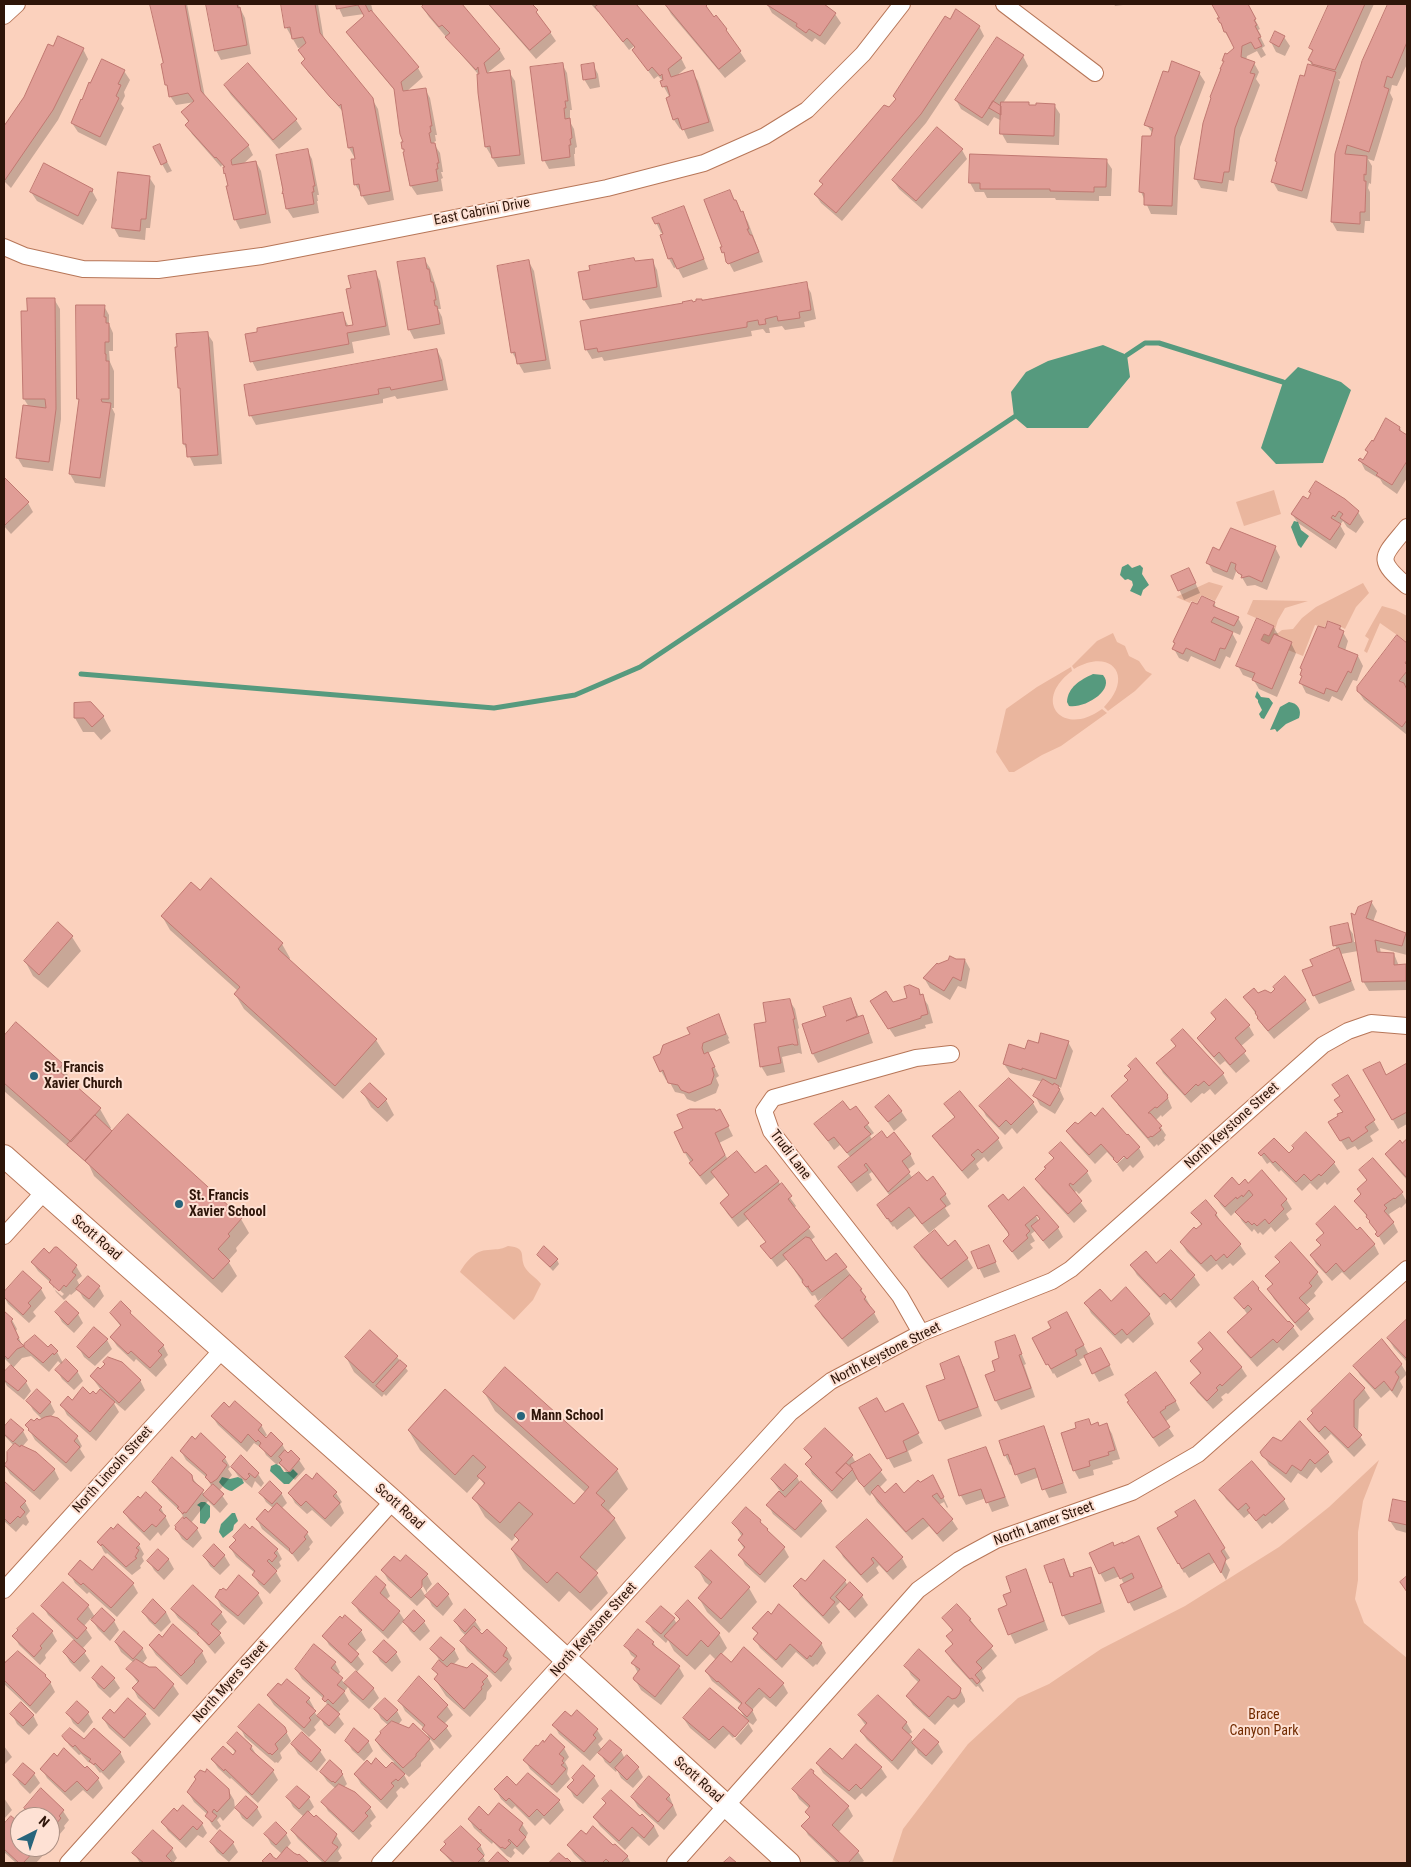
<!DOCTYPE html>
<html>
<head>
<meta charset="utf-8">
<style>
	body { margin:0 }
	#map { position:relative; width:1411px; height:1867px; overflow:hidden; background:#fbd1bd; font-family:"Roboto Condensed",sans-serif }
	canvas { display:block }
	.frame { position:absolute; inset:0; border:5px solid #2e1509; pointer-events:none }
	.north { position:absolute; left:10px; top:1807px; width:50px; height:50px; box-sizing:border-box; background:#fee1d4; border:1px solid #ab8f83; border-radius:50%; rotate:41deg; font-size:14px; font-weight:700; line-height:20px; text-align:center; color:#2e1509 }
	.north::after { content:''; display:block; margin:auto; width:18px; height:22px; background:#28657c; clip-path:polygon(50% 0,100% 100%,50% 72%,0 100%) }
</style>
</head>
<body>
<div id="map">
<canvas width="1411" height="1867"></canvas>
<div class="frame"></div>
<div class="north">N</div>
</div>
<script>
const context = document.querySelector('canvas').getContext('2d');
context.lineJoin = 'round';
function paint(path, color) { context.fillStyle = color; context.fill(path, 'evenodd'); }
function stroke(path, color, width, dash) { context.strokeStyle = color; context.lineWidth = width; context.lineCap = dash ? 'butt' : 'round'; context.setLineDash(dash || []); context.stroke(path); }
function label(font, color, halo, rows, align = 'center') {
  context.font = font + ' "Roboto Condensed",sans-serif'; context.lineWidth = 4; context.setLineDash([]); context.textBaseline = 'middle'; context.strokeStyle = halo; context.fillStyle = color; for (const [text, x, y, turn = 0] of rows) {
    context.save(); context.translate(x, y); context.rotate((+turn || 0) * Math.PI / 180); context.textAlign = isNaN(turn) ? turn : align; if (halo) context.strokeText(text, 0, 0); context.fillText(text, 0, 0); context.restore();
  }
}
paint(new Path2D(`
	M1274,490l7,24 -37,12 -8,-24z
	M1209,582l14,4 -8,15 -14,-6 -4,8 -6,-2 -1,2 -14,-6z
	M1363,583l6,10 -13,14 -11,22 -17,-9 -4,8 -9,-3 -12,31 -15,-6 4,-8 -23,2 -8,-4 3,-6 5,2 5,-10 -17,-9 -1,1 -9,-4 6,-14 55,1 -23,7 -7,12 -4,13h4l4,-3 11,-1 9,-11 14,-11z
	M1382,606l14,4 11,6v26l-27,-19 -13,30 -3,-2 5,-12 -4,-3z
	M1113,633l4,9 8,4 4,10 10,5 7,10 6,3 -17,17 -27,20 -4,-4c31,-31 7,-60 -30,-38l-2,-3 25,-25z
	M1071,667l1,4c-41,30 -9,67 30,38l5,4 -46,33 -19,9 -28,17h-5l-13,-20 10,-43 31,-22z
	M508,1246c21,2 10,11 18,23 4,6 11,9 15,15l-8,16 -19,20 -54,-48c6,-10 15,-22 28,-22 8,-1 12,0 20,-4z
	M1379,1460l-16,41 -5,31v48l-3,19 9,24 43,35v205h-515l11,-34 65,-85 50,-46 31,-14 52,-35 84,-43 94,-59 50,-40z`), '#eab69e');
paint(new Path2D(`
	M1103,345l24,10 3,22 -42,51h-61l-13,-11 -3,-25 15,-20 22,-11z
	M1298,367l43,15 10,8 -28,73 -47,1 -15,-16 22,-66z
	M1294,521l4,1 3,8 8,6 -8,12 -3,-3 -7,-18z
	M1128,564l4,4 8,-3 3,3 -1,6 7,11 -6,5 -2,6 -11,-5 3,-6 -1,-4 -4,-2 -3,1 -5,-5 2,-8z
	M1093,674l10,1c13,15 -19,34 -34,31l-2,-4c1,-15 13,-22 26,-28z
	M1257,691l4,6 8,1 4,5 -9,16 -3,-1 -2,-4 3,-4 -4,-8v-2l-3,-3z
	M1289,702c9,1 13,8 10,16l-13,6 -9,8 -2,-3 -5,1 10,-23z
	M276,1464l4,2 4,6h6l3,-3 5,5 -9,10h-5l-14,-13 1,-5z
	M222,1477l8,2 8,-2 4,2 2,4 -12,8c-5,0 -11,-6 -13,-9z
	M201,1502h4l5,4v11l-5,7 -5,-1v-16l-3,-2z
	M232,1513h3l3,8 -4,4 -1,5 -10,8 -4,-6 2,-8z`), '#569a7e');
paint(new Path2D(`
	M152,4h35l18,93 43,48 5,10 -11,10 14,-3 5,9 10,52 -31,6 -5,-10 -11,-52 -2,-2 -1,2 -29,-33 -5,-9 2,-2 -7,-11 13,-10 -19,3 -6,-9 -3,-11 -3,-21z
	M207,4h31l7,14 6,36 -30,6 -5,-10z
	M283,4h35l6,36 48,59 6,10 16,91 -26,5 -13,-21 1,-24 -7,-12 -5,-35 -36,-41 -5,-9 3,-2 -7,-10 5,-4 -6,1 -12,-21z
	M337,4h34l2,8 -2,1 47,55 5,9 -17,15 19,-3 5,9 7,37h-2l1,6 -2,1v2l6,9 3,19h-2l2,6 -2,1 2,12 -26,4 -6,-9 -5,-33 -3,-4 1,-6 -8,-51 -43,-51 -6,-9 18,-15 -1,-3 -21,3z
	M423,4h37l39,45 6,10 -19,15 23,-2 6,9 10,83 -27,3 -12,-20 -8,-73 -49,-57 -6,-9 2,-2z
	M488,4h43l25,37 -20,18z
	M591,4h43l47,54 5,10 -11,9 17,-5 6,9 16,50 -26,8 -5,-11 -3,1 -6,-9 -6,-21 2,-1 -6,-11 -1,-6 -5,-5 -4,3 -21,-29 4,-6 -8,6 -30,-39 -1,1z
	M667,4h37l10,15 2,-2 10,13 20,31 -21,17 -54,-64 -5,-9z
	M767,4h54l14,10 6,9 -16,22 -10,-7 -3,4 -40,-29z
	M1114,4h17l-16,2z
	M1213,4h34l13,25 -2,1 3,5 -1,1 5,10 -3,2 4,7 -5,3 -4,-7 -10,5 -1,4 8,3 5,9 -3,7 4,6 -20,53 -6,43 -5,-1 -2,12 -26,-4 -5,-9 39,-131 -10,-16z
	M1330,4h44l-34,75h-2l2,3 -33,117 -29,-8 -5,-9 32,-105 8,-10 -4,-7 4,-8 -3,-4z
	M1390,4h17v60l-10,22 -5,-1 -2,8 3,6 -19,62 -6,-2 4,7 -1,18 -2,-1 -1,5 2,4v29h-5l-1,12 -27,-2 -5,-9 4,-68 27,-92z
	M979,26l5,10 -58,87 -84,98 -21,-18 -6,-9 8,-9 -3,-4 69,-72 8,-9 -3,-3z
	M1284,37l6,9 -5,10 -9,-4 -5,-10z
	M997,39l26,17 5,10 -25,37 25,1 2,2 24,-1 6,9 -1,31 -52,-2 -5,-9v-13l-8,-4 -6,9 -27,-17 -5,-9z
	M83,49l5,10 -30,61 -47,68 -7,-7v-53l21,-30z
	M562,64l5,9 5,37h-2v12l4,7 3,18 -2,1v6h-1l1,12 -26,3 -5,-9z
	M248,65l48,55 6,9 -23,20 -48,-54 -6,-9z
	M593,65l5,9 2,13 -10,2 -6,-10z
	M124,71l6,9 -6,12 1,4 -4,8 3,4 -18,38 -28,-14 -6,-9 11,-22z
	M1199,73l6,9 -25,65 -3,68 -26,-1 -10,-22 12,-58 -7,-10z
	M159,146l13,25 -5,2 -5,-9z
	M307,150l5,9 7,36h-2l1,6h-1l2,12 -26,5 -6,-9 -4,-16 -6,-37z
	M962,150l5,9 -45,50 -23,-20 -6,-9z
	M1106,160l6,9 -1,27h-12v5l-43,-1 -1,-2h-68l-3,-6h-9l-5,-9z
	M149,177l6,9 -5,42h-4l-1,12 -26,-3 -5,-9z
	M91,189l6,11 -14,25 -46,-24 -6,-9z
	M729,191l19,31 15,40 -29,10 -11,-20z
	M683,207l5,10 20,52 -25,9 -6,-11 -3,1 -5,-9 -4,-24 -1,-3 -3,1 -7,-15z
	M424,259l6,9 8,24 3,17h-3l4,8 3,17 -31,5 -5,-10z
	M652,260l5,10 5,27 -72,12 -6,-9 -5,-27z
	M529,262l5,9 17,98 -27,4 -12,-21z
	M375,272l5,9 10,54 -38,7 2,11 -97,18 -5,-10 90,-47 7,13 6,-1 -3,-37z
	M806,284l5,9 5,26 -12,3 1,5 -20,3 -3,-4 -13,2 1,5h-4l-3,-4 -12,2 1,5 -148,25 -2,-4 -10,2 -6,-10 107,-46z
	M54,299l6,10 1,110 -8,52 -30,-4 -6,-10 12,-50 -5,-8 4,-86z
	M104,306l5,9v9l4,9v18h-4l1,11 4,9v37h-2l3,6 -10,73 -30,-4 -5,-9 10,-74 -2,-2z
	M207,333l6,9 9,122 -28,2 -10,-22 -3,-53 -2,-4z
	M437,350l5,10 6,30 -51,9 -2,-3 -12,3v4l-127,22 -5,-9z
	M1400,428l3,6 4,3v41l-10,16 -14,-10 -3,-5 -15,-9 -5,-10 4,2 5,-8 -2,-4z
	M4,478l24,25 5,9 -22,22 -7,-8z
	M1308,500h36l14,12 6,10 -8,11 -9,-6 -4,-6 -3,4 5,9 -9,15 -38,-26 -6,-9z
	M1275,547l5,10 -13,33 -12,-5 -8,1 -10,-17 -4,11 -20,-8 -5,-9 12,-12z
	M1189,569l11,24 -16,7 -11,-24z
	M1214,603l3,6 21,9 5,9 -3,8 -9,-4 6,11 -7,16 -4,-2 -6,13 -29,-13 -3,6 -9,-4 -5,-9 24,-43z
	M1258,620l15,6 6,10 -1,2 13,5 5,10 -19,44 -18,-8 -6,-10 -10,-4 -5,-9z
	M1340,627l8,14 -3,10 13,5 5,10 -6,15 -4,-1 -11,21 -10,-5 -3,6 -23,-9 -5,-10 2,-5 -2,-3 25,-45z
	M1398,637l9,7 -1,45 1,46 -43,-35 -6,-9z
	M75,704l28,12 8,15 -10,9 -7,-8h-11l-8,-14z
	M200,892l82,52 8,14 -1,2 87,80 9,14 -42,45 -99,-90 -9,-15 3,-3 -68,-61 -8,-14z
	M1372,903l5,8 -4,11 32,12 2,3v18l-27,-7 1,6h13l5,12h6l2,3v21l-38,1 -6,-10 -5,-30 -17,3 14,36 -36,14 -5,-9v-28l23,-17 -2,-5 12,-20 6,9 1,8h3l-1,-26 3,-8z
	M59,924l13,13 9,14 -33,37 -15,-12 -8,-15z
	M965,960l5,9 -4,20 -8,-3 -8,14 -20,-12 -6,-10 31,-17z
	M918,990l10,15 5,18 -8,2 1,3 -31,9 -18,-26 15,-8 16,-5z
	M1271,994l34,6 5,9 -36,30 -10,-12 -19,-30z
	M851,999l8,18h3l5,9 6,17 -55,20 -5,-9 15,-37z
	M789,1000l6,9 4,19 -1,1 4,25 -3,-1 -17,4 3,15 -18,4 -6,-10 6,-43z
	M1212,1013l37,13 5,9 -14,12 10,14 -14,12 -11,-12 -5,4 -16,-18 -5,-9 18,-18z
	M718,1016l11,22 -1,1 2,4 -22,10 11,23 -3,2 3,7 -3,8 -21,9 -8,-3 -3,-5 -9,-2 -7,-13 -2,1 -5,-9v-17z
	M16,1024l46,41 11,19 27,25 11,19 -2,2 3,3 16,-17 113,103 8,14 -13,15 1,3 -9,10 9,15 -15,17 -128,-117 -5,-11 -85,-74v-53z
	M1172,1040l51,34 5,9 -13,12 -5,-6 -6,5 -2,-1 -11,10 -28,-30 -5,-9 18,-17z
	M1068,1042l5,9 -12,37 -3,-2 6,13 -9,15 -15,-9 -5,-9 8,-14 -33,-9 -6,-9 22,-13z
	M1407,1065v59l-9,5 -33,-58 21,5z
	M370,1085l16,15 8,15 -7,7 -16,-15 -8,-14z
	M960,1092l38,47 5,9 -15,14 -4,-5 -8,7 3,5 -11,10 -29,-34 -6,-9 22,-18 -9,-14z
	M1113,1096h54l5,12 -10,9 -1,-2 -5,5 10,15 -2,3 1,2 -7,6 -1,-2 -3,3 -36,-42z
	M1341,1097l28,16 10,17 -9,6 3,5 -15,9 -3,-4 -8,4 -12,-18 9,-19z
	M1033,1103l5,9 -21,22 -5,-6 -7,7 -19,-19 -5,-10z
	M877,1107l24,4 6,9 -13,11z
	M855,1108l19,25 -4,3 3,5 14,-2 23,15 5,10 -8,6 6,9 32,15 6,10 -6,4 5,8 -21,17 -14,-17 -18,14 -3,-4 -1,1 -9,-12 6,-19 -18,-24 -3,2 3,6 -15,12 -12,-16 -6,-9 12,-9 -11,-13 -6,5 -19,-26 35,-12z
	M725,1120l8,16 -14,7 9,17 27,15 23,6 3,4 15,21 -2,2 21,29 -5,4 16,21 10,-7 25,34 18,33 -31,25 -26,-31 -5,-10 14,-12 -1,-1 -12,8 -3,-6 -3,1 -3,-4 -22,-33 -10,8 -15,-21 5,-3 -19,-24 -10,8 -11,-14 -6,-10 9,-6 -15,-20 -9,8 -10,-13 -11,-19 -9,-20z
	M1067,1131l72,17 5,9 -11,11 -3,-3 -7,7 -6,-8 12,-11 -1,-2 -12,11 -9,-10 -12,12 -22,-24z
	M1306,1134l28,29 6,9 -13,13 -2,-3 -8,8 -7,-7 -8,8 -21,-21 -2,2 -9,-10 -3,2 -7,-10 14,-14 15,15z
	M1407,1140v40l-15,-17 -5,-9z
	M1051,1153l36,19 5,9 -13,13 -3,-3 -2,2 13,18 -13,12 -32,-35 -5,-9 17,-20z
	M1373,1160l29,33 5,9 -6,6 -1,-1 -11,7 9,18 -14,13 -16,-27 -13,-17 7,-6 5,-14 -6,-11z
	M1248,1184l38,15 6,10 -6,5 3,5 -14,13 -4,-5 -8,8 -3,-3 -2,2 -4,-5 -2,3 -10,-11 -6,-10 -5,5 -10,-11 -6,-9z
	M1024,1189l34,39 5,9 -14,12 -14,-18 -4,3 4,7 -5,3 3,4 -15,12 -14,-19 6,-5 -21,-29 19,-5zM1035,1209l6,10 -2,2 -6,-10z
	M1193,1213h23l5,10 19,22 6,9 -13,12 -3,-3 -8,7 -5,-6 -10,8 -20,-20 -6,-10 21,-16z
	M1318,1224l38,8 18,12 5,10 -29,26 -8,-8 -10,9 -16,-17 -5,-9 10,-9 -3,-6 6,-5z
	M988,1246l12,26 -16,6 -12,-25z
	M948,1247l19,11 6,10 -25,20 -27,-31 -5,-9z
	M56,1248l20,18 6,10 -5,4 3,6 19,1 5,9 -10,12 -11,-10 -5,-9 -7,6 -1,-1 -6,6 -8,-8 -5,-9 -13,-12 -6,-9 17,-8zM54,1285l10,9 -2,2 -8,-7z
	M538,1255l19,5 2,4 -6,7z
	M1277,1257l40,16 6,9 -9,11 2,3 -11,10 9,13 -13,12 -27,-32 -5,-9 4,-4 -6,-10 14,-12z
	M1131,1265h25l38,11 6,9 -24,23 -6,-7 -4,4 -29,-30z
	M23,1272l18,17 5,9 -13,14 3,4 -7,7 -21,-19 -4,-8v-2z
	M1258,1288l4,7 26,29 1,-1 4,4 6,9 -16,15 -4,-4 -22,20 -23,-26 -5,-9 19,-17 -12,-17z
	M1086,1303l63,11 5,10 -21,19 -5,-5 -7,6 -30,-31z
	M130,1312l4,7 29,26 5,10 -4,4 3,6 -11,12 -20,-18 -2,3 -17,-16 -6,-9 10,-10 -10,-14z
	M4,1313l8,7 5,9 -1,2 6,14 5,5 -1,-5 31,7 6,11 14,8 6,10 -9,9 -12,-11 -5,-9 5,-5 -4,-4 -9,11 -18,-16 -9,2 -9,10 10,9 8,14 -7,9 -17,-14 -3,-6v-6l8,-8 -8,-8z
	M57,1313l21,1 5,9 -9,10 -12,-11z
	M1407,1320v42l-13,-14 -6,-10z
	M1072,1323l17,32 17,3 8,17 -15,7 -14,-25 -6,3 3,5 -25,13 -3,-5 -1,1 -19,-35z
	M370,1331l27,26 11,14 -22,25 -2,-2 -2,3 -28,-25 -8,-15z
	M1014,1336l12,28 -2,1 11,32 -34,13 -5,-9 1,-29 3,-13z
	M107,1340l5,9 -17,17 -11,-9 -5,-9z
	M1200,1344l41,23 6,9 -19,18 -2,-1 -5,4 2,3 -10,9 -16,-17 -5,-9 8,-9 -8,-13 11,-11z
	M109,1358l12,5 19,17 5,10 -20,21 -13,-11 7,12 -23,29 -29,-26 -5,-10 34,-10 5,-5 -10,-14 10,-5 5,-6z
	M958,1358l6,9 18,49 -37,14 -5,-9 7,-41z
	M1401,1364l6,10 -7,7 3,6 -6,11 -7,-8 -9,8 -21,-23 -5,-9z
	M1350,1374l14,15 6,9 -11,11 -1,24 8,12 -12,12 -23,-23 -6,6 -11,-12 -6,-9z
	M445,1391l129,115 12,-13 -91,-82 -11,-19 133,78 11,19 -19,21 17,28 -31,34 13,21 -17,18 -22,-20 -10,11 -36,-33 -11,-19 7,-8 -3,-6 -4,5 -27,-24 -11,-19 11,-12 -5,-8 -13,15 -47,-43 -11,-19z
	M1175,1400l5,10 -15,12 9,14 -15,11 -25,-36z
	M28,1401l22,1 5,10 -5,6 27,19 5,9 -2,3 5,8 -14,15 -36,-32 -8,-14 16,-6 -10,-10z
	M902,1405l21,38 -15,8 4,10 -18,7 -34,-60 25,6z
	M229,1409l32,16 6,10 -3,3 18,6 6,11 3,-3 8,8 6,9 -10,11 -9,-8 -6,-10 -3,3 -11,-10 -3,-6 -9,-6 -7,9 -29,-27 -6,-9z
	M1089,1420l3,6 7,1 8,-2 5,9 8,25 -8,2 1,3 -20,6 1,5 -15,4 -5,-9 4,-41z
	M11,1421l12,10 5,9 -6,7 32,22 5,10 -19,21 -30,-26 -5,-9 3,-3 6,-16 -10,-11v-6z
	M1043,1428l5,9 19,56 -18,5 -10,-21 -18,7 -9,-20 -2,1 -5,-10z
	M825,1430l27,26 4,7 13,-7 18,24 -8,8 6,7 19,-1 34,-8 10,21 -1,1 -3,-6 -6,3 14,15 6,9 -15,13 -14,-16 -17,14 -35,-38 -5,-9 -2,3 -4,-4 -8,-14 -21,21 -25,-25 -5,-10 5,-5 -7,-10z
	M1281,1442l47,11 5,9 -12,11 -5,-6 -9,12 -9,-6 -7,10 -22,-18 -7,-12z
	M985,1448l6,10 18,48 -17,6 -6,-14 -20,7 -5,-9 -11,-35z
	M181,1451l44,7 5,9 -2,2 4,6 -13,16 9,13 -8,9 -12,-12 -17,22 6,6 5,9 -9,10 -11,-9 -6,-10 1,-3 7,-8 -4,-7 -21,-20 -5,-9 37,-6 14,19 7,-8 -6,-10 -20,-17z
	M1251,1462l33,38 5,9 -17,15 -2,-2 -8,7 -12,-16 -6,5 -18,-19 -5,-9z
	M232,1467l26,7 6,9 -3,4 -6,-6 -3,7 -14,-12z
	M317,1475l19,18 6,9 -2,2 4,9 -13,14 -19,-17 -5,4 -12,-11 -5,-9 22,-13z
	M797,1477l3,6 21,19 6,9 -26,27 -28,-24 -5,-9 12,-14 -8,-11z
	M4,1484h1l20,18 5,9 -4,5 3,6 -3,4 -3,-2 -7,8 -12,-11z
	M261,1493h20l6,10 -6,6 26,24 6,9 -4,5 1,2 -12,13 -5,-7 -31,-26 -5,-10 11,-5 5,-6 -7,-6z
	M146,1494l15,14 9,18 -9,10 -3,-4 -8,9 -20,-20 -6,-9z
	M1394,1501l13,3v29l-11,-3 -6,-9z
	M1195,1502l35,56 -5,3 5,9 -4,10 -11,-18 -26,16 -4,-6 -1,1 -25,-44 20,-13z
	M867,1520l35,38 5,9 -14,13 -14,-15 -3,3 3,5 -12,10 -24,-26 -5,-10z
	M760,1521l4,6 20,21 5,9 -24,26 -20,-18 -5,-10 5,-5 -6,-9 3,-4 -8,-14z
	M234,1537l43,13 5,9 -3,3 2,4 -4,4 -4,-3 8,14 -11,13 -11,-10 -6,-9 2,-2 -19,-16 -6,-10 6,-6z
	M1139,1538l28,59 -33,14 -5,-9 -5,-18 -4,-8 -15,6 -5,-9 14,-26z
	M99,1542l40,3 5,9 -2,3 2,4 -4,5 1,2 -9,7 -25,-22 -1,1 -2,-2z
	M158,1550l11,10 5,9 -10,11 -10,-10 -5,-9z
	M224,1555l6,10 -10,10 -10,-9 -6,-10z
	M406,1557l21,18 5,9 -5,6v3l-7,-12 -3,1 9,15 -9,9 -29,-26 -5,-9 17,-8z
	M1064,1560l8,18 18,-9 5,9 10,34 -36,13 -6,-10 -17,-49z
	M824,1562l21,19 3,5 2,-2 12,12 6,9 -13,13 -15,-16 -4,4 4,6 -11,12 -29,-29 -5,-9 10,-3z
	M697,1567l52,21 8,14 -28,31 -22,-21 -8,-14 11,-12 -5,-4z
	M1025,1570l5,10 18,50 -33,14 -16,-34 10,-4 4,-13z
	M92,1571l41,13 5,9 -21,24 -28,-25 -2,2 -12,-11 -5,-9z
	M376,1578l9,8 5,10 -4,4 13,12 6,9 19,1 6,9 -10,10 -10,-10 -6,-10 -16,18 -29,-27 -5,-9z
	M63,1584l25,22 7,11 19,4 5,9 -9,11 -12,-12 -7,-11 -7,8 8,12 -10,11 8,12 -10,11 -10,-10 -6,-10 11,-11 -27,-26 -5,-9z
	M193,1587l28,26 6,9 -9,10 7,11 -10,11 -14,-16 -23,-20 -6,-9z
	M226,1591l32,3 5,9 -19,22 -23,-19 -5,-9z
	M448,1595l5,9 -10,12 -11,-10 -5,-10z
	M465,1611l10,10 6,9 -2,2 27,16 6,10 -3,6 3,5 -11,13 -34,-31 -5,-10 4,-5 -5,-5 -6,-10z
	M143,1612h23l5,10 -10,10 -12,-11z
	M676,1614l43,20 8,14 -6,7 10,9 52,20 5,9 -12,14 -12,-10 -12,13 5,10 -4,5 -6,-4 6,10 -12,14 -6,-6 13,-15 -2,-2 -13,16 -4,-4 -14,15 -25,-21 -6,-9 62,1 -7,-12 3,-3 -30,-24 -6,-10 10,-11 -6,-6 -15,16 -21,-19 -6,-11 -2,3 -13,-12 -5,-9 26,-3 3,5 3,-3z
	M944,1618l26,1 27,37 -15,15 4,7 -6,6 4,7 -1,1 -5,-6 -2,1 -24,-26 -5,-9 6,-6 -5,-10 5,-4z
	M754,1628l67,15 5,10 -9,12 -1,-1 -3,3 -17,-15 -14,16 -22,-20 -5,-9 3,-4z
	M361,1631l5,9 -11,12 9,12 -8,9 17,15 6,10 -10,11 -18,-16 -3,-6 -4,5 5,9 -12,13 7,10 -9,10 -11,-9 -3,-6 -7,8 2,3 -7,7 -35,-32 -6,-9 13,-9 6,-6 22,18 5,9 -1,2 5,7 10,-11 -4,-7 -22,-20 -6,-10 39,-6 5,9 -2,3 7,9 12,-13 -28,-26 -5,-9z
	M52,1632l5,9 -12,14 1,3 -6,7 -21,-20 -5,-9z
	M653,1642l4,7 22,18 5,9 -23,29 -20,-15 -7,-12 4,-5 -5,-10 3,-4 -5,-4 -5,-9z
	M116,1643l26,5 5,10 -5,6 31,21 6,9 -20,23 -21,-19 -5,-10 5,-5 -10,-14 6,-6 -13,-11z
	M150,1646l52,6 5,10 -20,23 -31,-30z
	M432,1649h22l5,10 -6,6 34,12 5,9 -5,6 -1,7 -16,18 -24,-21 -11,-17 3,-3 -4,-7 6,-8z
	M375,1652l21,1 5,9 -9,10 -12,-11z
	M4,1662l41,13 5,7 5,10 -19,22 -32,-30z
	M906,1666l54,23 5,10v3l-7,6 -4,-4 -19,21 -22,-20 -6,-9 12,-13 -8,-8z
	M93,1678l21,1 6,9 -10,10 -12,-11z
	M128,1699l17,16 6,9 -21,23 -21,-19 -6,-10 11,-4z
	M400,1701l47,5 6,9 -9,9 8,12 -12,13 -11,-11 -5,-10 -19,-17z
	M376,1709l21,2 5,9 -4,5 31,14 5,10 -13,14v3l-12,11 -7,-6 7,13 -5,5 -3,-2 -5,5 2,4 -11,13 -26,-25 -6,-10 16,-8 15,3 8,-7 -12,-12 -6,-9 12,-16 -7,-6z
	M68,1713h20l5,9 -9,11 -11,-10z
	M12,1714l21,1 5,10 -9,10 -12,-11z
	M859,1716l47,6 6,10 -4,3 6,8h24l5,9 -11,13 -14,-12 -2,-5 -18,22 -31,-30 -6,-9 5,-5z
	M554,1725l43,5 6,9 -5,5 4,6 19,1 4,8 13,9 5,9 -10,11 -12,-10 -4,-8 -1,2 -11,-10 -6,-11 -9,10 -31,-27z
	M240,1727l44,1 7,13 -11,12 2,5 -4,5 -2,-1 -1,1 -30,-26z
	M302,1734l18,17 6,9 -9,11 -19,-17 -6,-10z
	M64,1736l56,16 5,10 -16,18 -8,-8 -1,1 -7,-9 -5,-2 -7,-8 -2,1 -10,-10z
	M347,1741h21l5,10 -9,10 -12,-11z
	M229,1743l22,3 6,10 16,15 5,9 -20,23 -27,-25 -1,1 -12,-11 -6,-9 21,-2 3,-3z
	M4,1746l8,11 -8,8z
	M856,1746l25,22 6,9 -21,20 -4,-4 -7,7 -32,-27 -6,-10 25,-2z
	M564,1748l5,9 -4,5 3,6 -1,6 3,5 -13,14 -27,-24 -5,-9z
	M23,1765l11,9 6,9 -10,11 -10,-10 -6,-9z
	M42,1769l56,10 5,9 -10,11 -10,-9 -12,11 -24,-23z
	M341,1771l6,13 -4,4 27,20 6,9 -6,6 2,3 -13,14 -31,-29 -5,-9 13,-13 -9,-8 -6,-9z
	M813,1772l3,5 32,30 5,9 -15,17 20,19 6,9 -3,2h-24l-29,-28 -5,-9 7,-8 -3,-6 3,-3 -11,-10 -5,-10z
	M594,1777l5,9 -16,18 -9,-7 -5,-9 6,-8z
	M517,1787l42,14 5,9 -14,15 -7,-7 -8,8 -20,-20 -3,3 -11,-10 -5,-9z
	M41,1790l22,21 6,9 -5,6 1,2 -11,13 -4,-5v-19h-20l-5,-9z
	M228,1790l6,10 1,8 -12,13 -3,-4 -3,3 4,6 -4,4 -5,-5 -5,-9 1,-1 -14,-13 -6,-10z
	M669,1795l8,20 -13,15 -26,-23 -6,-10z
	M288,1797l21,1 5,9 -6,6 28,22 6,10 -4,6 4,7 -5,5h-14l-25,-24 -6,-9 12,-13 -11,-10z
	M4,1798l8,12 -8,9z
	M607,1804l33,14 14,8 5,10 -10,10 -11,-10 -13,14 -25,-24 -6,-9z
	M500,1805l22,19 6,9 -3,6 5,8 -7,8 -8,-7 -2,2 2,3 -4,5 -4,-2 -14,-14 -1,2 -18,-16 -5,-9 20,-3z
	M237,1808h20l5,9 -9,10 -11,-9z
	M11,1817l9,7v23h24l3,4 -11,12h-20l-12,-11v-26z
	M163,1822l39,2 5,9 -4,5 -5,-3 -12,13 -18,-17z
	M286,1834l5,9 -4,5 6,6 6,1 8,8h-42l-1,-2h12l6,-7 -11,-10 -5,-9z
	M586,1836l27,11 14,9 4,7h-48l-9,-9 -6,-9z
	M211,1842l22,1 5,9 -9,10 -12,-10z
	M480,1845l5,10 -2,2 3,6h-34l-11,-13z
	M172,1849l5,9 -4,5h-33l-6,-10z`), '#0003');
stroke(new Path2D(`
	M1127,355l18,-12h14l124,39
	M81,674l413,34 81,-13 65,-28 374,-250`), '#569a7e', 5);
const building = new Path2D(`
	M150,4h35l16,87 48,54 -18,15 1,5 24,-4 10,53 -32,6 -8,-34h2l-3,-13 -1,1 -1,-7h2l-9,-10 -1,1 -30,-33 4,-4 -8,-9 13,-11 -6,-8 -19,4 -2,-12h-2l-4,-21 2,-1z
	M206,4h31l1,4 2,-1 7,38 -32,6z
	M281,4h34l5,29 53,65 17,93 -29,5 -2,-12 -5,1 -3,-26h4l-2,-12 -5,1 -7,-44 -2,2 -9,-9 -29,-34 4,-4 -7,-9 8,-7 -3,-6 -11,2 -2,-12 -5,1z
	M336,4h29l4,8 2,-2 48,57 -18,15 2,9 23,-3 6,38h-2l1,6 -2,1 2,10h4l4,20h-2l1,6h-2l2,12 -28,5 -7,-34h1v-3h-2l-1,-7h2l-3,-8 -6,-45 -48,-57 18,-16 -6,-11 -21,4z
	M424,4h38l38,45 -16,14 3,10 23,-3 10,85 -28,3 -2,-12 -5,1 -7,-54 -1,-19h2l-1,-7 -2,3 -31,-33 5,-4 -8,-8 -3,2 -17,-20z
	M489,4h43l6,6 -2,2 15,20 -21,18z
	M599,4h37l46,54 -14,11 3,8 22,-7 16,52 -27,8 -4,-12 -5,2 -7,-22 4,-2 -3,-10 -5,1 -2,-6 3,-1 -1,-6 -2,2 -8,-9 -4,4 -16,-21 3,-3 -8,-9 -4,4 -28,-35z
	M665,4h41l1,1 -1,1 8,11 2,-2 11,14 -1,1 15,21 -22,18z
	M766,4h58l12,9 -16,23 -11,-7 -3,4 -10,-7 1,-2z
	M1212,4h36l8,15 -2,1 3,5 -2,1 6,11 -3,1 4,8 -7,3 -4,-7 -9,4 -1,11 14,5 -5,11 5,1 -20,54 -6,44h-5l-2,11 -28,-4 9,-56 8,-25 -1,-1 11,-28h-1l4,-8h-2l3,-8 2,1 7,-6 -8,-16h-2l-3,-9h-1l-3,-5h2z
	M1329,4h36l-30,66 -23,-6v-2l-4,-2 5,-10 -4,-2z
	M1388,4h19v38l-15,36 -5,-2 -3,11 5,2 -20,63 -22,-7 -2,9 22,2 -1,19 -2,-1v7h2l-1,31h-5v12l-29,-2 4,-68 27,-93z
	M956,9l24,17 -59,88 -85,99 -22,-19 9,-10 -4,-3 65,-76 5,2 7,-8 -3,-3 52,-80 5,3z
	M1275,31l10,5 -6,11 -9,-5z
	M58,36l26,12 -31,62 -48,70 -1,-1v-53l20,-29 24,-53 5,2z
	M997,37l27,18 -42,63 -27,-18z
	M102,59l23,11 -7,14 3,1 -5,11 3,2 -19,39 -29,-14 10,-24 1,1 7,-18 1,1z
	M1172,61l28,11 -25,65 -3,69 -28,-1v-12l-5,-1 3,-56h9l2,-8 -9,-3 19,-54 5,1z
	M248,63l49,56 -24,21 -49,-55z
	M563,63l5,38h-3l1,7h-2l1,11 5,-1 2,20 -2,1 1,6h-2l1,12 -28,4 -12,-94z
	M594,63l2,15 -13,2 -2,-15z
	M1308,64l28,8 -34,119 -31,-9 6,-20 -2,-1 25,-86 4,1z
	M993,101l8,5v9l-12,-7z
	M1001,102h28v3h7v-2l19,1 -1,32 -54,-2z
	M937,127l26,22 -47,52 -24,-21z
	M160,144l7,18 -6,3 -8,-18z
	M308,149l7,37h-2l1,6h-2l2,12 -28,5 -3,-16 -1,1 1,-4 -7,-35z
	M970,154l137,5 -1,28h-12v5l-44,-1v-2h-70v-6h-11z
	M44,163l49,26 -1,3 -2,-1 -12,25 -48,-24z
	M118,172l32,4 -4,43h-5l-1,12 -28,-3z
	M730,190l4,10h2l5,12 2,-1 6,18h-2l3,6h2l7,17 -31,12 -2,-2 -2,-10 -2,1 -2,-6h2l-18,-47z
	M684,206l20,53 -27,10 -5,-11 -4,1 -8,-24 3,-1 -4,-11 -4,1 -3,-6z
	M425,258l2,11h2l2,13h2l3,18h-2l1,6h2l3,18 -32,6 -11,-68z
	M634,258l1,3 18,-2 4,28 -74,13 -5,-28 12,-2 -1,-4z
	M529,260l17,100 -29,4 -2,-12 -4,1 -14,-87z
	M376,271l10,55 -39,7 2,11 -99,18 -5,-28 12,-2v-4l86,-16 3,14 7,-1 -7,-36 5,-1 -3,-12z
	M807,282l4,28 -12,2 1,6 -22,3 -1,-5 -12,3 1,5 -7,1 -1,-5 -11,2v5l-149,25 -1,-4 -12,2 -5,-29 103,-18 -1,-1 10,-2 1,2 3,-1v-2h6v1z
	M27,298h28l1,111 -7,53 -33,-4 7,-53 23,3 -1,-9h-22l-2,-88h6z
	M76,305h29l-1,12h2v6h3v19h-4v12h1v7h3v38h-8l1,3 9,1 -11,75 -31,-4 10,-75h-2z
	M208,332l10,123 -31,2 -1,-13h-3l-3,-56h-2l-3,-41h2l-1,-13z
	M437,349l6,31 -52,10 -1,-3 -12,2 1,5 -130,22 -5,-31z
	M1386,418l14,9 -1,3 8,5v26l-15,24 -16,-10 2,-2 -20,-13 2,-2 3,2 5,-8 -3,-2 7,-10 1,1z
	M4,477l25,25 -24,23 -1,-1z
	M1316,481l29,18 14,12 -9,14 -10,-7 3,-4 -4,-3 -4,6 -2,-2 -2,3 10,6 -11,16 -39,-26 12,-18 5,3 3,-6 -2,-1z
	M1231,528l45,18 -14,36 -13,-6 -8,2 1,-3 -4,-2 -3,-4 1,-5 -5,-2 -4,10 -21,-9 7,-16 6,3z
	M1189,568l7,15 -18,8 -7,-15z
	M1202,596l13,6 -2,4 26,11 -5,9 -20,-9 -3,5 22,10 -8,17 -5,-1 -5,13 -29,-13 -3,6 -11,-5 3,-6 -2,-1 19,-40 5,2z
	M1257,618l17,8 -5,10 -5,-2 -3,6 8,4 5,-10 18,8 -20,47 -20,-9 3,-7 -19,-7z
	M1328,621l13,5 -2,3 5,2 -6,16 20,8 -7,18 -3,-2 -11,21 -11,-4 -2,6 -25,-11 3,-7 -2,-1 2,-6 -2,-1 18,-42 7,2z
	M1397,635l10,8v17l-2,3 2,2v6l-8,10 5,2 3,7v30l-5,7 -45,-36v-4z
	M91,702l13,14 -12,11 -8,-9h-10v-15z
	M211,878l72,65 -5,6 99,90 -42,47 -101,-92 6,-7 -79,-71 30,-34 9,8z
	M1372,901l-6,17 40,15 -4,13 -27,-6 2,12 17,1v12l12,-1v17l-44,1 -11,-69 4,2 3,-8z
	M58,922l15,14 -34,39 -15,-14z
	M1348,923l4,19 -19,4 -3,-19z
	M1339,948l12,33 -38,15 -11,-26 11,-4 -3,-6z
	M950,956l6,3h9l-4,22 -8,-4 -9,14 -21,-13 14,-15 1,1 10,-4z
	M1285,976l21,24 -38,31 -11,-13 1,-1 -3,-4 1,-1 -13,-15 11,-9 4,5 7,-3 6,3 4,-4 -2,-2z
	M910,985l9,4 1,6 3,-1 5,20 -7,2v2l-33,11 -18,-28 16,-10 7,11 14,-4 -3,-11z
	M851,998l6,18 -11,5 17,-6 6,18 -57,21 -10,-30 24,-8 -3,-9z
	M790,999l5,20h-2l5,26h-4l-1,-1 -15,3 3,16 -21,4 -6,-43 12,-2 -3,-19z
	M1226,999l24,26 -15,13 11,13 -16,14 -11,-13 -5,5 -17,-19 19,-19 -5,-6z
	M719,1014l7,20 -23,9 -1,5 2,6 4,-2 7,15 -3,1 2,7 -3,9 -22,9 -8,-3 -3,-5 -10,-2 -5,-13 -3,2 -7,-15 7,-3 3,-9 27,-11 -3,-6z
	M16,1022l47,42 -5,6 43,38 -30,34 -67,-59v-47z
	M1183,1029l41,44 -15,13 -5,-5 -6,5 -2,-2 -11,11 -29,-32 20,-17 -5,-6z
	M1041,1033l28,8 -13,38 -34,-11v2l-19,-6 6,-20 16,5 3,-9 10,3z
	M1136,1058l32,37 -1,1 1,2 -11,10 -2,-1 -7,6h2l12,13 -3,2 2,2 -9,7 -1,-1 -3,2 -37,-42 17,-16 -4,-4 7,-7 -3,-3z
	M1380,1062l6,13 21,-12v49l-15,8 -29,-50z
	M1348,1075l27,45 -10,7 3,4 -16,11 -3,-5 -9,4 -12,-19 10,-6 -1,-2 6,-2 -9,-12 6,-4 -8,-11z
	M1009,1078l25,24 -23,23 -5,-5 -7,7 -20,-21z
	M1043,1079l10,6 1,-2 5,3 -1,2 2,1 -10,17 -17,-10z
	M370,1083l17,16 -9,9 -17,-16z
	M960,1091l39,47 -17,15 -4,-4 -7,6 4,4 -13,12 -30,-35 23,-19 -11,-13z
	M889,1095l13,16 -14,11 -13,-15z
	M843,1101l7,9 6,-4 13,17 -5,4 7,7 -24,19 -13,-16 -6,4 -14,-17z
	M1103,1108l24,27 1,-1 12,13 -13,12 -3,-3 -7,7 -4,-4 1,-1 -13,-14 -12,11 -23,-24 9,-9 3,2 13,-12 4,4z
	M690,1109h25l1,2 4,-2 9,17 -14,7 10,22 -25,21 -11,-13 4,-3 -7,-8 -2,1 -10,-21 9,-4 -6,-13z
	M128,1114l114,104 -14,16 2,2 -12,13 12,12 -17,18 -128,-118z
	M95,1115l17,16 -27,30 -18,-16z
	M882,1131l5,7 7,-6 17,22 -9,7 8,11 -22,20 -22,-29 -2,2 4,5 -17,13 -13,-16z
	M1306,1132l29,30 -14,14 -2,-2 -8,7 -7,-7 -8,8 -21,-21 -2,2 -9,-10 -3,3 -3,-3 16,-15 15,15 5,-5 -2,-2z
	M1407,1139v39l-22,-24 15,-14 2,3z
	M1061,1142l27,29 -15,14 -3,-2 -1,2 13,16 -14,13 -33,-35 11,-11 -2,-1 10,-9 -5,-5z
	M737,1151l18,22 11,-8 13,16 -47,37 -12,-15 9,-8 -18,-23z
	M1373,1158l30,34 -8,7 -1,-1 -10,7 3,3 -3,3 10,11 -16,15 -3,-3 2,-2 -8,-10 1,-1 -4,-4 1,-2 -13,-14 7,-7 -4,-5 10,-9 -8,-10z
	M1262,1170l25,29 -6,6 3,4 -15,15 -4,-5 -8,7 -3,-3 -2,2 -4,-4 -2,2 -11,-11 18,-17 -4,-5 -6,7 -1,-2 -5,4 -1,-2 -11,10 -11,-11 18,-19 7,8 6,-6 3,4z
	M919,1172l8,9 6,-5 13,18 -6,5 6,7 -24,18 -13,-17 -18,15 -3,-4 -1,1 -10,-14z
	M782,1183l10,13 -4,3 22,28 -39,32 -11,-13 6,-4 -22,-28z
	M1024,1187l35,40 -16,14 -12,-15 9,-7 -3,-4 -12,10 5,6 -4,4 2,3 -16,14 -9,-11 6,-6 -1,-3 -20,-26 15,-12 5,6z
	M1206,1200l11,13 -2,2 26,29 -14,14 -3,-4 -8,7 -5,-6 -10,9 -21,-22 14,-15 2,2 6,-5 -11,-11z
	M1335,1206l22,24 3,-3 15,17 -31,28 -8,-9 -10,10 -16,-18 11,-10 -5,-5 8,-7 -8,-9z
	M935,1230l13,16 7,-6 13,18 -27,21 -27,-32z
	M806,1237l4,1 16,23 10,-8 11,14 -35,25 -4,-5 1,-1 -3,1 -4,-5 1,-2 -20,-25z
	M1291,1242l27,30 -9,11 3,3 -13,12 11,11 -15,14 -28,-34 6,-5 -8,-8 15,-14 -5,-5z
	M989,1245l7,17 -18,7 -7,-17z
	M544,1246l14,13 -8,8 -13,-12z
	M55,1247h2l20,18 -5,7 4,3 -10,12 -2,-2 -5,6 -10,-9 2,-2 -20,-18 13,-14 5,5z
	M1171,1250l24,25 -24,25 -7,-7 -4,4 -30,-32 16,-14 10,12z
	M23,1271l19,17 -14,15 3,3 -8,9 -19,-18v-5z
	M850,1275l12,14 -2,1 6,7 -2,2 11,13 -33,27 -27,-33z
	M88,1276l12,10 -11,13 -13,-10z
	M1253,1281l6,7 -1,1 30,33 1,-1 5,5 -17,17 -4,-4 -22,19 -24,-26 25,-23 -4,-4 -4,4 -10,-11z
	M1126,1287l24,27 -23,21 -5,-6 -7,6 -31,-32 16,-14 11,12z
	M66,1301l13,12 -11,12 -13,-13z
	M121,1301l10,10 -1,2 34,32 -6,6 4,4 -12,13 -19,-17 -3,3 -18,-17 11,-12 -11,-12z
	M4,1311l9,8 -2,2 8,17 -2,1 7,7 -7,3 -9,10 -4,-4z
	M1067,1312l17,33 -9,5 2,5 -26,14 -3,-5 -2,1 -14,-27 19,-10 -3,-6z
	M1407,1319v38l-1,1 -19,-20z
	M94,1327l14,12 -19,19 -12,-11z
	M370,1330l28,26 -25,27 -28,-26z
	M1210,1332l32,35 -20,19 -2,-2 -4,4 2,2 -11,11 -17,-18 11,-10 -11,-12 13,-12 -5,-6z
	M35,1335l13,12 3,-3 7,7 -4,4 -1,-2 -10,10 -19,-16v-3z
	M1015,1335l7,19 -3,1 12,33 -36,13 -10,-26 10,-4 -3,-10 7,-3 -4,-16z
	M1382,1339l20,25 -7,8 4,5 -7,14 -8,-10 -9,8 -22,-23z
	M1101,1348l9,17 -18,9 -8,-18z
	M959,1356l19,51 -39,14 -13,-35 19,-7 -5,-15z
	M108,1357l14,5 19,18 -22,23 -29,-27 8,-9 2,2 5,-5 -2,-2z
	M66,1359l12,12 -10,11 -13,-12z
	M400,1360l7,6 -24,26 -7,-6z
	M11,1365l16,16 -9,10 -14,-11v-8z
	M505,1367l113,102 -22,24 9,8 -4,4 14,13 -35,39 18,16 -18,20 -23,-21 -10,11 -36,-34 8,-9 -5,-5 19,-21 -14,-12 -19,21 -28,-25 13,-15 -8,-7 9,-9 -13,-12 -18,20 -47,-45 37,-41 129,115 15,-17 -106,-95z
	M1156,1372l20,29 -11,6 1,1 -6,4 10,15 -17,11 -26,-36 2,-1 -4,-6z
	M1350,1373l15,15 -11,12v27l8,8 -14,13 -23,-22 -6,6 -12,-13 6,-6 -2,-2z
	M83,1387l7,7 3,-3 3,3 4,-5 15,13 -25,30 -30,-27 8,-9 4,4z
	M37,1389l14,13 -11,12 -14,-13z
	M877,1398l8,14 18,-9 16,30 -16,8 4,10 -20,8 -28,-51z
	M235,1401l27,24 -4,5 8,8 5,-6 12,12 -12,13 -12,-11 2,-3 -3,-3 -2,2 -8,-8 -7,9 -30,-27 13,-14 5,5z
	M51,1416l7,2 20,18 -4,5 6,6 -14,16 -38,-33 1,-1 -4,-4 6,-6 3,2 3,-3 2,2 6,-3z
	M11,1419l13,11 -11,12 -9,-8v-7z
	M1089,1419l2,6 7,-3 1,4 8,-3 8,27 -7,2 1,3 -20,6 1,5 -17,5 -12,-38 15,-5 -1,-5z
	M1300,1421l29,31 -14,12 -5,-5 -9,12 -9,-6 -6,9 -24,-18 -2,-4 13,-15 8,4z
	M1044,1426l19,57 -21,7 -7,-22 -20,7 -7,-21 -4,2 -5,-15z
	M825,1428l28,27 -17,18 7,6 -11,12 -27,-27 7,-7 -8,-8z
	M201,1433l25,24 -4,4 5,4 -10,14 -6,4 -6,-6 2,-2 -27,-24 12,-15 3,3z
	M15,1443l5,4 1,-2 15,7 19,17 -21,22 -30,-26 3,-4v-9z
	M986,1447l19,50 -19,6 -5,-14 -22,7 -11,-36z
	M285,1450l3,3 3,-3 9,9 -11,13 -10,-9 3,-3 -3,-3z
	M870,1454l12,16 -18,17 -5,-5 -9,-17z
	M241,1455l18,18 -4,5 -6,-5 -1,1 2,2 -4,4 -2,-1 -13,-12z
	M172,1457l20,18 1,6 11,9 -18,23 -2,-1 -1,2 -6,-6 2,-1 -27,-25z
	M1252,1461l33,38 -20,17 -1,-2 -8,7 -9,-11 3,-2 -4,-5 -8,7 -19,-20z
	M846,1463l7,6 -10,10 -7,-6z
	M785,1464l13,12 -15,15 -12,-12z
	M317,1473l20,19 -4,4 7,7 -15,16 -19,-18 -5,5 -13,-13 18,-19 6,5z
	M933,1475l11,22 -3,2 -4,-6 -5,3 21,23 -16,15 -14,-16 -17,14 -35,-40 7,-7 7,8 11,-10 8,10 14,-13 2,2z
	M270,1481l12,12 -10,11 -13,-11z
	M801,1481l21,20 -27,29 -29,-25 13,-14 6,6z
	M5,1482l21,19 -6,6 5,5 -5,6 -2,-2 -8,8 -6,-6v-35z
	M213,1484l11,10 -10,11 -11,-10z
	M146,1492l16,15 -3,3 7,6 -10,11 -4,-3 -8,8 -21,-20 15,-16 2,2z
	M1393,1499l14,3v23l-18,-4z
	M1195,1500l30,48 -4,3 5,8 -5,14 -12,-20 -27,16 -3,-6 -1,1 -21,-36 21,-12 -3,-4z
	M277,1503l31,29 -4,5 2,2 -14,15 -3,-4 1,-1 -34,-30 9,-10 3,3z
	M746,1507l15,13 -1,2 8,7 -1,1 18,17 -25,28 -22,-20 7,-8 -7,-7 5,-6 -11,-11z
	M183,1517l1,2 2,-2 12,11 -11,12 -12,-11 1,-2 -1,-1z
	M867,1519l36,38 -16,15 -14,-15 -2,2 3,4 -13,12 -25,-28z
	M118,1524l22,20 -4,4 3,2 -4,7 2,1 -11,9 -24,-23 -1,2 -4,-4 14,-15 2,2z
	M245,1524l5,5 2,-3 26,23 -4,4 3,3 -5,6 -3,-3 -2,2 10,10 -13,14 -12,-10 3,-4 -26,-24 7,-7 -3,-3z
	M1139,1536l23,51 -34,16 -8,-18 14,-7 -2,-5 -12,6 -6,-12 -15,7 -10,-21 24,-11 1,4 9,-4v1z
	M214,1544l11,11 -11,12 -11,-11z
	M158,1549l11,10 -11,12 -11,-10z
	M711,1550l39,37 -29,32 -23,-21 14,-16 -17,-15z
	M406,1555l22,19 -6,6v7l-11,11 -30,-28 13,-14 6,5z
	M104,1556l30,27 -23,25 -28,-25 -2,2 -13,-11 12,-14 12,10z
	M1064,1559l6,18 4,-1 -1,-3 18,-6 10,36 -39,13 -10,-34 -2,1 -6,-17z
	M824,1560l22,20 -16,18 5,4 -12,14 -30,-30 8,-8 4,3z
	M1026,1569l18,52 -36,14 -10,-26 9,-4 -4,-10 8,-3 -5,-15z
	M239,1575l20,18 -21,23 -23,-19 5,-8 1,1 2,-2 3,2z
	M376,1576l10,9 -6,8 20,18 -17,20 -31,-28z
	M1407,1576v16l-7,-10z
	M63,1582l26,23 -12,14 10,9 -10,11 -36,-33z
	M850,1582l13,13 -14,15 -13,-13z
	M438,1583l11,11 -12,13 -12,-11z
	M193,1585l29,27 -11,12 10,9 -12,12 -12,-11 2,-1 -28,-24z
	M153,1599l13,13 -11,12 -13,-12z
	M688,1600l32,33 -12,14 -7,-7 -14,16 -23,-20 16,-17 -5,-5z
	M779,1604l43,39 -11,14 -1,-2 -3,4 -17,-15 -14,16 -23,-21 5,-6 -6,-5 16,-17 3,3z
	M957,1604l14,15 -2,1 24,26 -17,16 6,6 -7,7 5,6 -3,3 -5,-6 -2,1 -25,-28 8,-7 -7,-8 7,-6 -11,-12z
	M661,1606l14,12 -14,16 -15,-12z
	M102,1608l13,12 -11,12 -13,-12z
	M465,1609l11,11 -11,12 -11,-11z
	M414,1610l11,11 -11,11 -11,-10z
	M33,1613l20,18 -13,15 2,2 -8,9 -22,-21 6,-6 -1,-1z
	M345,1615l17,15 -14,14 11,10 -8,9 -29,-27 18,-20 2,2z
	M173,1624l30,27 -9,10 1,1 -14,14 -32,-31 10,-11 3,3z
	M474,1626l8,8 5,-5 20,19 -4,8 5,3 -13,14 -35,-32z
	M638,1629l16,13 -2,2 28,22 -25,31 -21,-17 -1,-2 7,-9 -9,-6 6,-7 -13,-10z
	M124,1631l19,17 -10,11 -18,-17z
	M441,1637l14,12 -12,12 -13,-12z
	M74,1640l12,11 -12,12 -11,-11z
	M384,1640l13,12 -11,11 -13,-11z
	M314,1644l22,18 -5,6 12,10 -6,7 8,6 -12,13 -5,-5 -3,3 -3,-3 2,-3 -29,-27z
	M744,1647l40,36 -14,15 -11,-10 -14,15 8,7 -6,7 -9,-9 4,-5 -24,-22 -1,1 -12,-11 16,-18 10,9z
	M919,1649l42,39 -1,5 -4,5 -4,1 -4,-3 -19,21 -23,-21 14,-16 -16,-14z
	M18,1651l28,24 -1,1 6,6 -21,24 -26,-26v-20l1,2z
	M136,1659l13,8h7l18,17 -20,25 -22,-21 7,-7 -13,-12z
	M439,1660l8,7 4,-4 16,5 5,-5 16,13 -6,6 2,2 -3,3 1,2 -18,20 -30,-30 4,-5 -6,-5z
	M102,1666l13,12 -11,11 -12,-11z
	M356,1671l18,17 -11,12 -19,-17z
	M419,1676l29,29 -11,12 11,9 -14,14 -12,-11 3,-4 -27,-24z
	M287,1679l23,19 -4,4 10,9 -7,7 2,2 -7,8 -37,-33 11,-12 3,2z
	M710,1688l39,33 -14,16 -12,-11 -14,14 -26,-22z
	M878,1695l29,27 -5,6 10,9 -20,24 -32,-30 7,-8 -9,-8z
	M128,1698l18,16 -22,24 -22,-20 8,-9 4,4z
	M385,1698l13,12 -11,11 -13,-12z
	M77,1701l12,11 -11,12 -12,-11z
	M21,1702l13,13 -11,11 -13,-12z
	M259,1704l26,23 2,5 -12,12 3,5 -6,6 -2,-2 -1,1 -31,-27z
	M328,1704l12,10 -11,12 -12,-10z
	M577,1710l21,19 -5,6 3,3 -12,14 -32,-27 13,-14 6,5z
	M392,1721l17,7 4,-5 17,16 -14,15v2l-13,12 -28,-28 6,-7 -1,-1z
	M70,1728l14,11 10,-11 27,24 -18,19 -8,-8 -1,2 -5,-4 2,-2 -9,-6 -7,-8 -2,2 -8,-7 -3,-4z
	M354,1728l15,13 -11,12 -13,-12z
	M924,1729l15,13 -13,14 -14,-13z
	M237,1732l15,14 -2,3 24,21 -22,25 -27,-26 -1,2 -13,-12 12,-13 10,9 3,-4 -9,-8z
	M302,1732l19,18 -10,12 -20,-18z
	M551,1734l14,13 -6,7 5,4 -2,3 2,2 -3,2 5,4 -14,16 -29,-25 13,-15 2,1 5,-6 1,2z
	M610,1740l12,10 -12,13 -12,-10z
	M856,1744l26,23 -21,22 -5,-5 -7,7 -33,-28 14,-15 12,11z
	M64,1748l21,20 2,-2 12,12 -12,13 -10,-10 -12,11 -25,-23 14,-16 3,3z
	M627,1755l12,12 -12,13 -12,-12z
	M376,1758l10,10 6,-6 13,12 -7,7 -2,-2 -5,4 3,3 -13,14 -27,-26 13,-14 4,4z
	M330,1760l12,11 -1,1 2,2 -8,9 -2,-2 -1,1 -12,-10z
	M23,1763l12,10 -10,12 -12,-10z
	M583,1765l12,11 -18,20 -10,-9 7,-7 -2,-2z
	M207,1769l22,20 1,9 -13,14 -3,-3 -2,3 5,4 -5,6 -7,-6 3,-4 -21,-20 9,-13 -2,-2 6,-7 5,2z
	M811,1769l3,2 -1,2 36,33 -17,19 27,26 -11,12h-8l-39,-37 9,-9 -5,-5 5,-6 -18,-17z
	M528,1773l32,27 -16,16 -7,-7 -8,8 -20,-19 -3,3 -12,-12 13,-13 9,9z
	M649,1776l21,19 -4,4 7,6 -15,17 -27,-25z
	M339,1784l16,8 16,15 -6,6 3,3 -15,16 -32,-30z
	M297,1786l13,11 -11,12 -13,-12z
	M41,1788l23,22 -5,6 2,2 -11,13v-14h-16l-10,-9z
	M611,1790l29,26 2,-2 12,12 -10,12 -12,-11 -13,14 -26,-24 13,-14 -4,-4z
	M246,1796l12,11 -11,12 -12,-11z
	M499,1803l24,20 -4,7 7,7 -9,10 -8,-8 -1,2 3,2 -6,6 -3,-2 -1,1 -20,-17v-2l-1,1 -12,-11 11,-13 9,9z
	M183,1805l20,18 -6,7 -4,-4 -13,14 -19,-18 13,-14 3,3z
	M308,1811l6,6 2,-2 21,19 -5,9 6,4 -13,15 -34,-32z
	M11,1816l9,7v24h18l-15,16h-4l-15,-14v-25z
	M276,1822l11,11 -11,12 -12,-11z
	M461,1826l20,19 -4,4 7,7 -7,7h-22l-15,-13 6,-6 -2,-2z
	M593,1826l20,19 2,-1 13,12 -7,7h-11l-4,-4 -4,4h-15l-20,-18 14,-15 5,4z
	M153,1830l20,18 -7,8 6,6 -1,1h-27l-12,-10z
	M220,1830l14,12 -11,12 -13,-12z
	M287,1847l7,6 4,2 1,-1 10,9h-44l-3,-2 8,-8 2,2v1l4,3z
	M498,1852l12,11h-22z
	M559,1853l7,6 1,-1 5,5h-23z
	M730,1857l7,6h-14z`);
paint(building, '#e09d96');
stroke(building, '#c07871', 1);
const street = new Path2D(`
	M1004,4l91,69
	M4,16l13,-12
	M4,247l21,9 58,13 75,1 104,-14 345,-68 97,-25 61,-27 42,-26 56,-56 39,-50
	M1407,527c-24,30 -33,31 0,59
	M4,1236l40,-44
	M921,1333l-21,-37 -129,-165 -7,-20 9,-13 143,-40 35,-4
	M4,1590l219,-241
	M68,1863l325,-362
	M380,1863l410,-450 41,-32 90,-48 131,-52 19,-12 252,-224 25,-14 23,-8 36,3
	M675,1863l243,-273 41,-30 37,-20 136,-48 66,-38 209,-185`);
const secondary = new Path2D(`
	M4,1156l389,345 396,362`);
stroke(street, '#b77658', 18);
stroke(secondary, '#b77658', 24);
stroke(street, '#fff', 16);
stroke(secondary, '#fff', 22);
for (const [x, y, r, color] of [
	[34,1076,5,"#28657c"],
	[179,1204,5,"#28657c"],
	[521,1416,5,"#28657c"]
]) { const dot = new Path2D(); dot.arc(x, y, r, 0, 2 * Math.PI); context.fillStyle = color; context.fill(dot); stroke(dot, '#fee1d4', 2); }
label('14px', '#2e1509', '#fee1d4', [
	["East Cabrini Drive",482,212,-11],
	["North Keystone Street",1232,1126,-42],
	["Trudi Lane",790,1155,53],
	["Scott Road",96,1238,41],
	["North Keystone Street",886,1354,-27],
	["North Lincoln Street",113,1470,-48],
	["Scott Road",399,1507,42],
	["North Lamer Street",1044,1524,-20],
	["North Keystone Street",594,1630,-48],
	["North Myers Street",231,1682,-48],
	["Scott Road",698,1780,42]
]);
label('bold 14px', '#2e1509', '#fee1d4', [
	["St. Francis",44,1068],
	["Xavier Church",44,1084],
	["St. Francis",189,1196],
	["Xavier School",189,1212],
	["Mann School",531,1416]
], 'left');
label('14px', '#722b00', '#fee1d4', [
	["Brace",1264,1715],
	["Canyon Park",1264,1731]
]);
</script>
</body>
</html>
